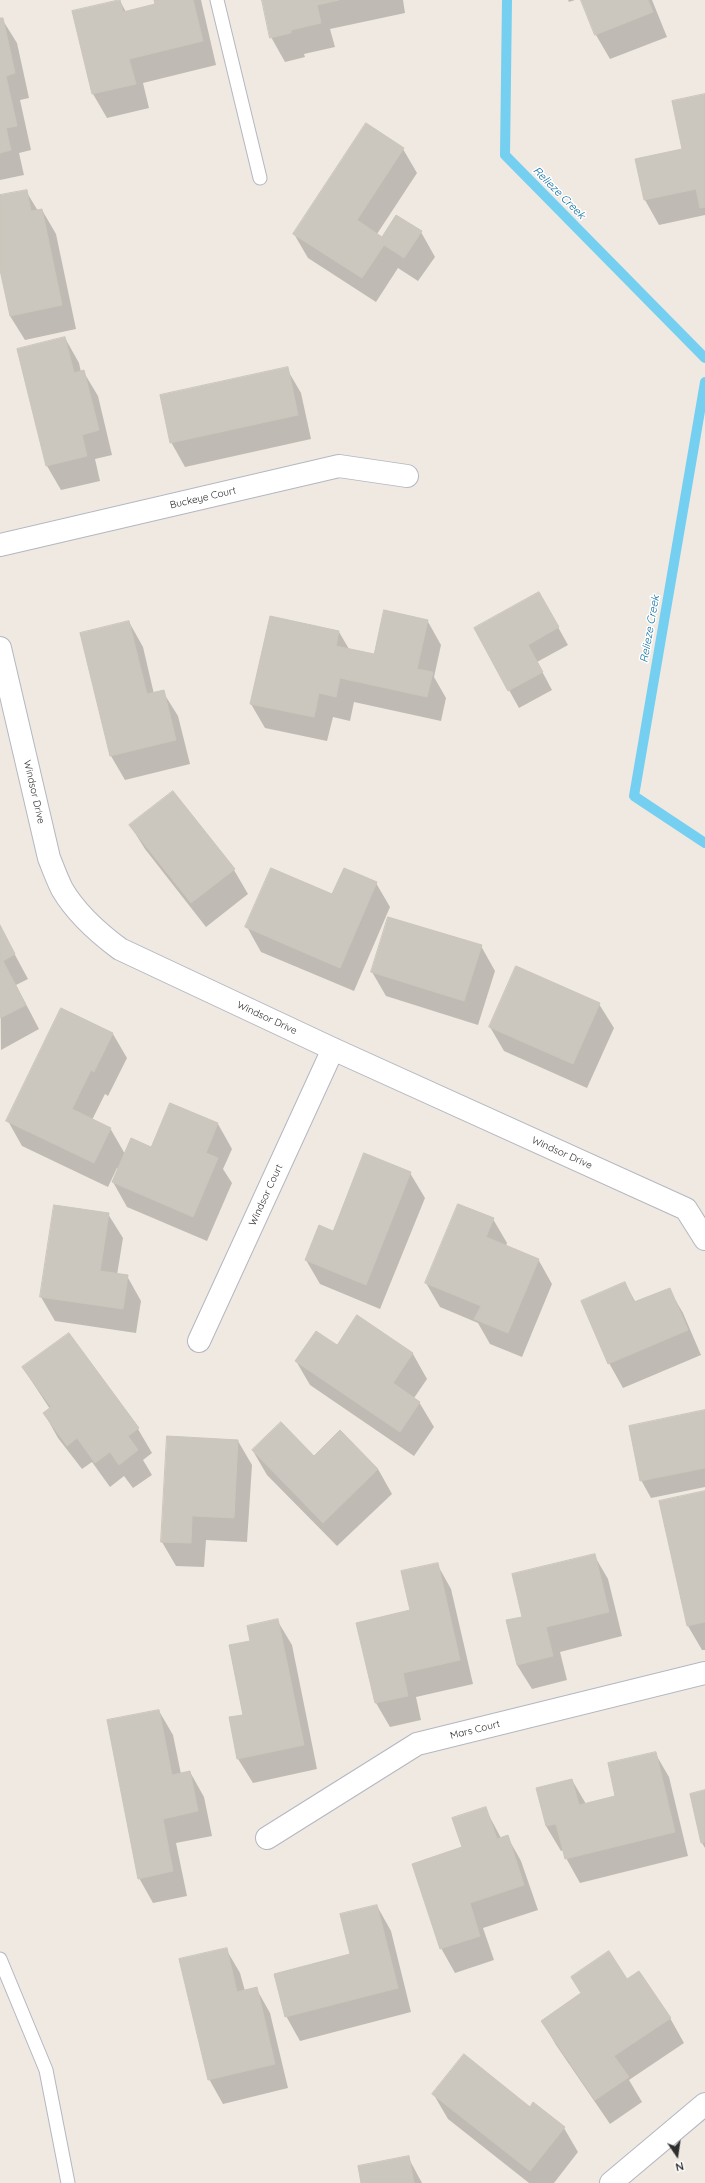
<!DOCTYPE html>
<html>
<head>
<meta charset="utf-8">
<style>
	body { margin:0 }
	#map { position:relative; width:705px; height:2183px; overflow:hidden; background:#efe9e1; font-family:Quicksand,sans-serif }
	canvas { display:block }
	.north { position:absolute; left:657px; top:2135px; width:40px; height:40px; -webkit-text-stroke:3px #fff; paint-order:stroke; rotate:167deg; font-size:11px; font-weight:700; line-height:16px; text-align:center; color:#2e2e2e }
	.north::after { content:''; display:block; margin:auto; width:14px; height:18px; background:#2e2e2e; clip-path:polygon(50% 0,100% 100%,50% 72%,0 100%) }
</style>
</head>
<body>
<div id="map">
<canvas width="705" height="2183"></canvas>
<div class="north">N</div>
</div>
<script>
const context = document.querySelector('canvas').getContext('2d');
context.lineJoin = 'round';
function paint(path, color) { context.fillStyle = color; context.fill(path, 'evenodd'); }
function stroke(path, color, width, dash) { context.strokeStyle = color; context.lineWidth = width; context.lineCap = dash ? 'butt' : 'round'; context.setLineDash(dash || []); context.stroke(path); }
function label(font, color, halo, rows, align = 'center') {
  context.font = font + ' Quicksand,sans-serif'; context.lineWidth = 3; context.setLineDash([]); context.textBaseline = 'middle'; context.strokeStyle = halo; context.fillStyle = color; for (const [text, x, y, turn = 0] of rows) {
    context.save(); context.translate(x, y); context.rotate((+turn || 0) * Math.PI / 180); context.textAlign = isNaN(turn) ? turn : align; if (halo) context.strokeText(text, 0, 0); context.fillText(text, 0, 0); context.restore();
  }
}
paint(new Path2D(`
	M155,0h46l15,65 -73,18 6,25 -42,10 -14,-24 -20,-82 47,-11 6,11 31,-7z
	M263,0h140l2,13 -75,16 5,18 -31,7 1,3 -20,5 -14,-25z
	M568,0h7l-6,2z
	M582,0h70l15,37 -57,22 -14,-24z
	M0,19h2l15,24 12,55 -9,2 11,50 -12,3 5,22 -24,5z
	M705,95v120l-46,10 -14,-25 -9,-40 48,-10z
	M403,149l14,24 -40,61 6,4 38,-6 14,25 -17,24 -20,-13 -22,34 -68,-44 -14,-24z
	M26,191l12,20 4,-1 14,24 20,95 -51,11 -15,-24 -10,-51v-69z
	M65,338l14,25 2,9 2,-1 15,25 14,59 -17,4 5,22 -39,9 -14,-24 -28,-117z
	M287,369l14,24 10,46 -126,28 -14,-25z
	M539,593l29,52 -31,17 15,28 -33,18 -44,-79z
	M427,620l14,25 -7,32 12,21 -5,23 -87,-19 -4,19 -17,-4 -6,24 -62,-13 -14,-24 88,-72 10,17 26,6z
	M129,622l14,25 11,47 9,-2 15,24 12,48 -65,16 -14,-24z
	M130,825l104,45 14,24 -42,33 -61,-78z
	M376,883l14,24 -36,84 -93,-39 -14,-25z
	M0,927l28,52 -12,6 23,44 -38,21z
	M481,946l14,25 -17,54 -92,-29 -14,-24z
	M599,1004l15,24 -27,60 -83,-37 -14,-24z
	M113,1034l14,24 -19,38 -3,-2 -13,26 18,8 15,26 27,-6 19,-44 47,20 14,25 -9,20 9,14 -25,58 -80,-34 -14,-25 6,-13 -2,-1 -9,19 -86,-41 -14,-25z
	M410,1173l15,25 -45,111 -60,-25 -14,-24 27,-28z
	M108,1214l15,24 -6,37 10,1 14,25 -5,32 -81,-12 -14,-24z
	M493,1219l14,24 -1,3 32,13 14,25 -30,73 -32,-13 -12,-21 -38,-16 -14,-24z
	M625,1283l11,20 33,-14 14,24 18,42 -78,33 -14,-25z
	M358,1317l55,37 14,25 -13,19 5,4 15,25 -20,29 -104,-71 -14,-24 41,-15z
	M69,1335l69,94 14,24 -9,7 9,15 -19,13 -9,-12 -14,11 -18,-25 -10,7 -24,-31 -14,-25 6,-4 -27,-41z
	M705,1411v76l-54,11 -10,-18z
	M238,1441l14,24 -5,77 -41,-2 -2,27 -28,-1 -14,-24z
	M253,1451l61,7 64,11 14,25 -55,52 -70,-71z
	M705,1492v158h-3l-14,-24z
	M594,1555l14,24 14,57 -62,16 7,28 -35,9 -15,-24 6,-48z
	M437,1564l14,25 22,95 -57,13 5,23 -31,7 -14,-24 35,-92z
	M277,1620l15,25 25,124 -64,14 -15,-24 -8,-41 15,-3 6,-73z
	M159,1711l14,24 8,39 9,-2 14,25 8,39 -36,7 11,53 -34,7 -14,-25z
	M655,1753l14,24 19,79 -108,27 -14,-25 -2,-8 -3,1 -15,-25 -9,-38 35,-8 14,24 30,-7z
	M705,1791v57l-3,-5 -11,-49z
	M485,1808l16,30 6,-2 14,25 17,49 -55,18 11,32 -39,13 -14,-25 22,-100z
	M377,1906l14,25 20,81 -111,29 -14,-25 66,-61z
	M226,1949l14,24 5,18 11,-3 14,25 18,75 -65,16 -14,-25z
	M572,1978l55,2 43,38 14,25 -55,37 13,22 -32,22 -54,-79 -14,-24 40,-27z
	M434,2095l96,13 34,20 14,24 -24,31h-25l-81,-64z
	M408,2157l14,26h-60z`), '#0003');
stroke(new Path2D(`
	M507,0l-2,155 200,203
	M705,382l-71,414 71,47`), '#75cff0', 10);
const building = new Path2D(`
	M120,0l3,12 32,-8 -1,-4h39l10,41 -74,18 7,25 -44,10 -20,-83z
	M262,0h77l-22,5 4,18 -30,7v3l-21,5z
	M581,0h67l5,12 -58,23z
	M0,18h3l12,55 -9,3 11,50 -11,2 5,22 -11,3z
	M705,94v113l-5,1 -4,-19 -52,11 -9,-41 47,-10 -10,-48z
	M366,123l38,25 -47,72 25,17 14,-22 26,16 -18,27 -20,-13 -22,33 -69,-44z
	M27,190l4,21 11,-2 20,96 -52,11 -10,-46v-75z
	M65,337l9,36 10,-3 15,60 -17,5 5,21 -41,10 -29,-117z
	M288,367l10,48 -128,28 -10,-48z
	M539,592l20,35 -31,18 15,27 -35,19 -34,-63z
	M384,610l44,10 -11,49 16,3 -6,25 -87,-19 -4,19 -17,-4 -5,24 -64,-13 20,-88 69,15 -3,15 38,8z
	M129,621l18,73 17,-4 12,50 -66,16 -30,-123z
	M173,791l62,78 -44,34 -62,-78z
	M271,868l61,26 12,-26 33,14 -37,86 -95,-41z
	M388,917l94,28 -18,56 -93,-29z
	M0,925l15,29 -12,7 23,44 -26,13z
	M516,966l84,37 -27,61 -84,-37z
	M61,1008l52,25 -19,39 -3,-2 -19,39 39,19 -17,35 -88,-42z
	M170,1103l48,20 -12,30 12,5 -25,59 -81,-35 19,-44 20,9z
	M364,1153l47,19 -45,113 -61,-25 14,-35 14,6z
	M458,1204l36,14 -8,19 53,22 -31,74 -34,-14 7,-13 -56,-23z
	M54,1205l55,8 -9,58 28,4 -5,34 -83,-12z
	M625,1282l9,20 36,-14 18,42 -80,34 -27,-63z
	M357,1315l56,38 -20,30 27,19 -20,30 -105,-71 21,-30 21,14z
	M69,1333l70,95 -11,8 10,14 -19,15 -9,-13 -15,11 -18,-25 -10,8 -24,-33 8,-6 -29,-40z
	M705,1410v58l-65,13 -11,-55z
	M281,1422l33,34 26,-26 38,39 -55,54 -71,-73z
	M167,1436l71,4 -4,78 -42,-2 -1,27 -30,-1z
	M705,1491v131l-18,4 -28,-125z
	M595,1554l14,58 -63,15 7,29 -36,9 -11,-45 16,-3 -10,-43z
	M438,1563l22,97 -57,13 5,23 -33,7 -19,-80 54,-13 -9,-39z
	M278,1619l26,126 -67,14 -8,-42 14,-2 -14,-70 21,-4 -3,-15z
	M159,1710l13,65 18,-4 8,40 -35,8 10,52 -35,8 -31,-159z
	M656,1752l19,80 -110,27 -9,-35 -10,2 -10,-38 36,-9 7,26 36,-9 -7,-33z
	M705,1790v52l-4,1 -11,-49z
	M486,1807l11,32 11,-4 16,50 -54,18 10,33 -40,13 -28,-85 50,-17 -10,-29z
	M377,1905l21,83 -113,29 -11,-43 76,-20 -10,-40z
	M227,1948l10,44 20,-5 18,77 -67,16 -29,-121z
	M609,1951l18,28 12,-8 32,47 -57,38 15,21 -34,23 -54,-79 40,-28 -10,-16z
	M464,2054l66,53 3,-5 32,25 -35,44 -98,-77z
	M409,2156l5,27h-53l-3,-17z`);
paint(building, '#cbc7bf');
stroke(building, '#cbc5ba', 1);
const service = new Path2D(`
	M217,0l43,178
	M0,1959l46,111 22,113`);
const minor = new Path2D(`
	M0,545l339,-79 68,10
	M0,648l49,210c4,10 8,21 13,31 14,24 35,43 58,60l213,100 353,160 19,30
	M199,1341l134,-292
	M267,1838l150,-94 288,-71
	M611,2183l94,-79`);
stroke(service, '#b4b7c1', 15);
stroke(minor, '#b4b7c1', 24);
stroke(service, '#fff', 13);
stroke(minor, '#fff', 22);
label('10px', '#2e2e2e', '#fff', [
	["Buckeye Court",203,498,-13],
	["Windsor Drive",34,792,77],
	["Windsor Drive",267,1018,25],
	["Windsor Drive",562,1153,24],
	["Windsor Court",266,1195,-65],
	["Mars Court",475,1730,-14]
]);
label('italic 11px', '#0d6fa3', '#fff', [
	["Relieze Creek",559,193,45],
	["Relieze Creek",650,629,-80]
]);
</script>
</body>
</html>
